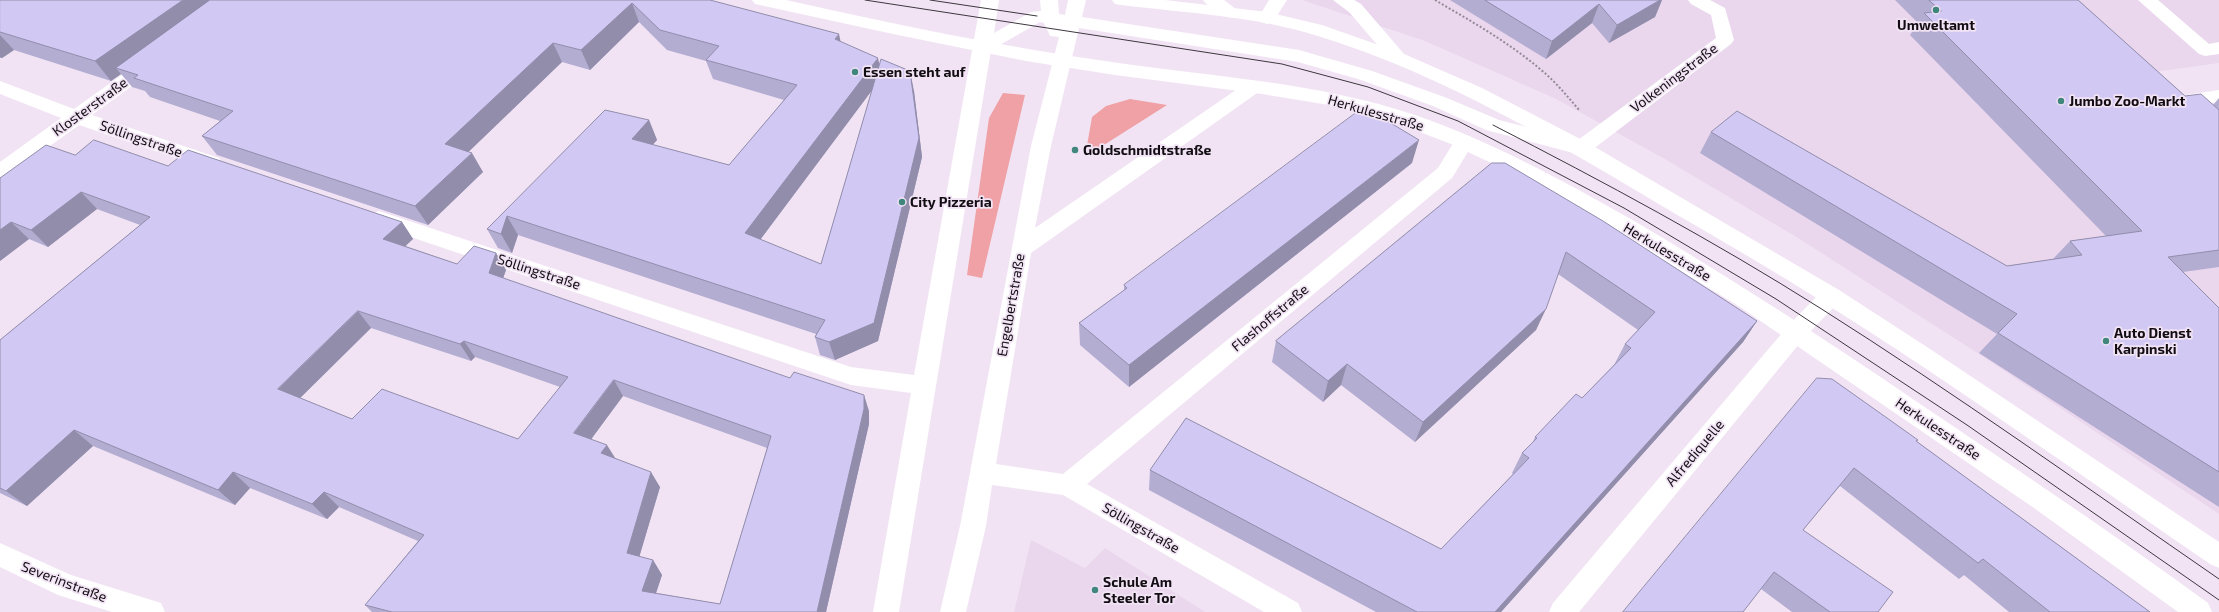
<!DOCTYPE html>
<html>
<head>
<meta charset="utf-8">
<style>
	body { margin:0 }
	canvas { display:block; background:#f1e3f4 }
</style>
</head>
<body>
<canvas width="2219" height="612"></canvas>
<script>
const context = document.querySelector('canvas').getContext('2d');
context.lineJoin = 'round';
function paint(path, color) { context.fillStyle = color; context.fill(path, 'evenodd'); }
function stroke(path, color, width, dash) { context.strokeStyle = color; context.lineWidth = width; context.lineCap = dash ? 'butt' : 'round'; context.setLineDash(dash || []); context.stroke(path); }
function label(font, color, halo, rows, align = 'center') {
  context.font = font + ' "Exo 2",sans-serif'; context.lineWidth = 3.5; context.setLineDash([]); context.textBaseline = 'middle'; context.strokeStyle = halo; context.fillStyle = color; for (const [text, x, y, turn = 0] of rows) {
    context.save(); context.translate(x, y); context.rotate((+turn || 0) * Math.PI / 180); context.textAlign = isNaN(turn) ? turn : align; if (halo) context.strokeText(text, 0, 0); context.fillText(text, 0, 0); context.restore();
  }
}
paint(new Path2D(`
	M1302,0h763l154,141v373l-240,-160 -181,-116 -135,-80 -109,-60 -129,-57z
	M2074,0h145v63l-65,9z
	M1031,540l54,28 20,-20 100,64h-191z`), '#ead7ee');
paint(new Path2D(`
	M1003,93l22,2 -43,183 -15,-3 22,-157z
	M1130,99l37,6 -82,52 7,-40 14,-11z`), '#efa1a5');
stroke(new Path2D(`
	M1435,0c36,21 73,42 105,69 15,12 27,27 40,42`), '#938995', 2, [2, 2]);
paint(new Path2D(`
	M981,0h18l-5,33 37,-21 10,-1 -1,-11h18l1,14 6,1 3,-15h18l-4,17 217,33 73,21 75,27 52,22 79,20 138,-102 -5,-23 -20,-11 -3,-4h22l15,8 9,32 -3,4 -143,109 -7,2 -95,-25 -53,-24 -75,-27 -60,-17 -219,-34 -28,118 -16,82 211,-145 7,-2 7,2 2,4 -2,4 -229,162 -35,211 67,10 375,-306 19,-31 7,-2 7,2 3,5 -22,36 -365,306 211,119 4,9h-38l-201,-117 -71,-10 -6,41 -20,86h-26l20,-86 71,-380 28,-109 -9,-1 -6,-13 -4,-1 -49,28 -92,562h-26l38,-219 -60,-8 -479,-161 -3,-5 3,-5 7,-3 472,156 63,8z
	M1203,0h21l17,13 -3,4c-11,3 -28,-7 -35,-17z
	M1269,0h18l-14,22 -6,2 -6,-2 -3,-4z
	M1333,0h21l7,4 43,50 3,4 -3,4 -6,2 -6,-2 -43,-50z
	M2138,0h20l51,44 10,-2v12l-14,2 -6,-2z
	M151,57l7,2 2,4 -2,4 -66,48 127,43 3,5 -3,5 -7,2 -7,-2 -126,-43 -72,52 -7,2v-17l61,-44 -61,-24v-13l74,28 70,-50z
	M2219,90v12l-39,5 -7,-2 -2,-4 2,-4z
	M1831,288l8,2 3,6 -3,6 -35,36 -225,274h-30l4,-9 235,-277 35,-36z
	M0,543l71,32 90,28 4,9h-53l-54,-17 -58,-28z`), '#fff');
paint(new Path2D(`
	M752,0h34c108,24 216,47 326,62 102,15 205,20 303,53 75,26 145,64 214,103 84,49 166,102 247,156 112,76 224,150 332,229l4,9h-34l-144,-104 -294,-201 -164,-100 -74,-39 -51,-24 -52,-20 -64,-18 -73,-12 -147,-19 -89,-14 -133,-27 -138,-30z
	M1112,0h53l102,12 55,13 82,29 78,34 106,55 251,147 91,59 289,193v26l-9,-4c-128,-88 -255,-179 -387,-262 -49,-31 -99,-60 -149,-89 -114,-68 -229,-138 -356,-177 -63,-20 -132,-23 -197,-31l-6,-1z`), '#fff');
stroke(new Path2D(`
	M865,0l417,64 86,23 90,34 166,87 152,91 191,126 252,175
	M930,0l107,16
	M1493,125c111,57 221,116 327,183 136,86 267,180 399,271`), '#3e373f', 1);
paint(new Path2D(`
	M0,0h710l131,42 38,23 35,26 8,66 -44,184 -43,19 -15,-5 -5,-18 1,-3 -298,-99 -6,18 -14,-5 -11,-19 162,-109 8,20 -5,5 77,20 55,-65 -71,-21 -7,-18 -39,-11 -28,-28 -49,48 -28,-8 -94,90 15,20 -55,53 -211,-70 -15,-19 18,-15 -70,-24 -5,-6 -13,-4 -11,-13 -10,7 -97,-31 -12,8h-2zM872,90l-51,174 -61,-24z
	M1450,0h212l-7,17 -46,26 -17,-20 -46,36z
	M1895,0h183l107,96 28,9 6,-7v169l-36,5 36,36v199l-240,-154 18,-19 -297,-181 11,-21 296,134 46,-7 17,-18 36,-5 -196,-201 8,-12z
	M75,155l93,11 234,56 11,17 -8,7 52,18 39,-11 10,17 -3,8 366,133v13l-43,188h-454l-7,-7 53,-64 -79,-34 -12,12 -77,-31 -15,17 -142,-59 -66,60 -27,-13v-153l140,-115 -43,-16 -49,38 -19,-8 -29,22v-83zM371,328l100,33 4,-4 85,30 -42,52 -166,-20 -52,-21zM623,396l144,52 -47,156 -64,-11 6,-18 -9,-15 -14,-3 21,-70 -45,-29 -24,-19z
	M1412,163l-283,224 -49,-42 -1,-22 45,-33v-5z
	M1492,163l265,158 -14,21 -242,270h-125l-227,-122 1,-20 291,79 72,-75 -1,-1 10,-20 10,-9 3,-7 47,-39 32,-33 11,-21 13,-14 -80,-56 -22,56 -121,112 -74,-57 -18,17 -51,-40 4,-21z
	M1817,378l101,62 -2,1 234,171h-141l-45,-37 -5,4 -119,-93 -37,44 75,82h-86l-31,-23z`), '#b4add2');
paint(new Path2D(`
	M183,0h40l-107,68 5,6 -10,7 -16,-20z
	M1660,0h2l-7,17 -46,26 8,-18z
	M632,3l7,19 -49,48 -9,-20z
	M1599,4l-7,19 -46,36 6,-18z
	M839,34l4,19 -8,-14z
	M0,35l14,15 -12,8 -2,-1z
	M553,43l9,19 -106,102 -11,-20z
	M878,58l4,19 -131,175 -6,-19z
	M910,71l4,20 8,66 -44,184 -43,19 -6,-18z
	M649,120l8,20 -17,19 -8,-20z
	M1419,140l-7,23 -283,224v-22z
	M472,153l11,19 -55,53 -13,-19z
	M81,192l16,17 -49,38 -17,-17z
	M507,216l11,19 -6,18 -11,-19z
	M11,222l18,17 -29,22v-31z
	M402,222l11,17 -18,17 -12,-17z
	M496,253l10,17 -7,20 -10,-17z
	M1546,309l-10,21 -121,112 8,-20z
	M358,311l13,17 -78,77 -15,-16z
	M1757,321l-14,21 -242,270h-6z
	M464,341l11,16 -4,4 -11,-17z
	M1347,364l-6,21 -18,17 5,-21z
	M614,380l9,16 -39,53 -10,-16z
	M864,395l5,16v13l-43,188h-9z
	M74,430l19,16 -66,60 -21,-15z
	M607,445l10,16 -16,-8z
	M233,472l17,16 -15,17 -17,-15z
	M651,472l9,15 -24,81 -9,-15z
	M324,492l15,15 -12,12 -15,-15z
	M1983,559l-19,16 -5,4z
	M653,560l9,15 -10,30 -10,-14z`), '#928dab');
const building = new Path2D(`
	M0,0h183l-88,61 -95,-29z
	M210,0h500l129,34 -4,5 43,19 -133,175 76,31 60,-205 29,12 9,67 -45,185 -45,19 -14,-5 10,-17 -85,-28 -233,-76 -6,18 -14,-5 118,-119 44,10 -17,19 97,26 68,-80 -91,-25 13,-14 -59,-16 -28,-27 -51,47 -28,-7 -108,101 27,9 -57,53 -213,-70 31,-25 -99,-33 4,-3 -22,-7z
	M1485,0h175l-43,25 -18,-21 -47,37z
	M1929,0h149l107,96 16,-2 18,16v140l-51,7 51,51v164l-221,-139 19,-19 -306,-182 26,-21 270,155 75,-11 -12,-14 72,-10 -218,-218 17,-2z
	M1364,107l55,33 -290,225 -50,-42 48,-35 -3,-3z
	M94,140l74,26 20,-16 214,72 -19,17 74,25 17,-18 22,7 -7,20 301,105 4,-6 70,23v14l-47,203h-425l-27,-7 59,-70 -100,-43 -12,12 -79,-32 -15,18 -144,-60 -68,61 -6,-3v-148l150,-123 -69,-25 -50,38 -20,-8 -11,8v-52l46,-33 29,10zM358,311l102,33 4,-3 104,36 -50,62 -136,-50 -30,30 -74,-30zM614,380l157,56 -51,168 -78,-13 11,-31 -26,-7 24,-81 -50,-19 6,-8 -33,-12z
	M1492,163h13l98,58 154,100 -262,291h-78l-267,-142 36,-52 255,131 88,-91 -7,-5 15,-15 -2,-1 41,-43 6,4 49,-50 -6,-4 30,-32 -89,-60 -20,57 -123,113 -76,-58 -19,17 -52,-40z
	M1817,378l15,1 48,34 38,27 -2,1 234,171h-100l-67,-53 -5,4 -124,-95 -51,62 90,62 -15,20h-48l-56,-40 -31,40h-120z`);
paint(building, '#d1c9f4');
stroke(building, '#928dab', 1);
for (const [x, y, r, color] of [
	[1936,10,4,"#41867d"],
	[855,72,4,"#41867d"],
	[2061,101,4,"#41867d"],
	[1075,150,4,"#41867d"],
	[902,202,4,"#41867d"],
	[2106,341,4,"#41867d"],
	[1095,590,4,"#41867d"]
]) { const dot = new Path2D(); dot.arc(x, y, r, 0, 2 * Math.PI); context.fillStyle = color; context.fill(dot); stroke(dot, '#f1e3f4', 1.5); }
label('bold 14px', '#120d13', '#f1e3f4', [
	["Umweltamt",1936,25,"center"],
	["Essen steht auf",863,72],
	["Jumbo Zoo-Markt",2069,101],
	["Goldschmidtstraße",1083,150],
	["City Pizzeria",910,202],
	["Auto Dienst",2114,333],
	["Karpinski",2114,349],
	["Schule Am",1103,582],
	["Steeler Tor",1103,598]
], 'left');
label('14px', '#120d13', '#f1e3f4', [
	["Volkeningstraße",1674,78,-37],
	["Klosterstraße",90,107,-36],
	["Herkulesstraße",1376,113,16],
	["Söllingstraße",141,139,19],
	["Herkulesstraße",1667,252,31],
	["Söllingstraße",539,272,18],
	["Engelbertstraße",1011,305,-80],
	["Flashoffstraße",1270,318,-40],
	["Herkulesstraße",1938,429,34],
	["Alfrediquelle",1695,453,-50],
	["Söllingstraße",1141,528,30],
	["Severinstraße",64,582,21]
]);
</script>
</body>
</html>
